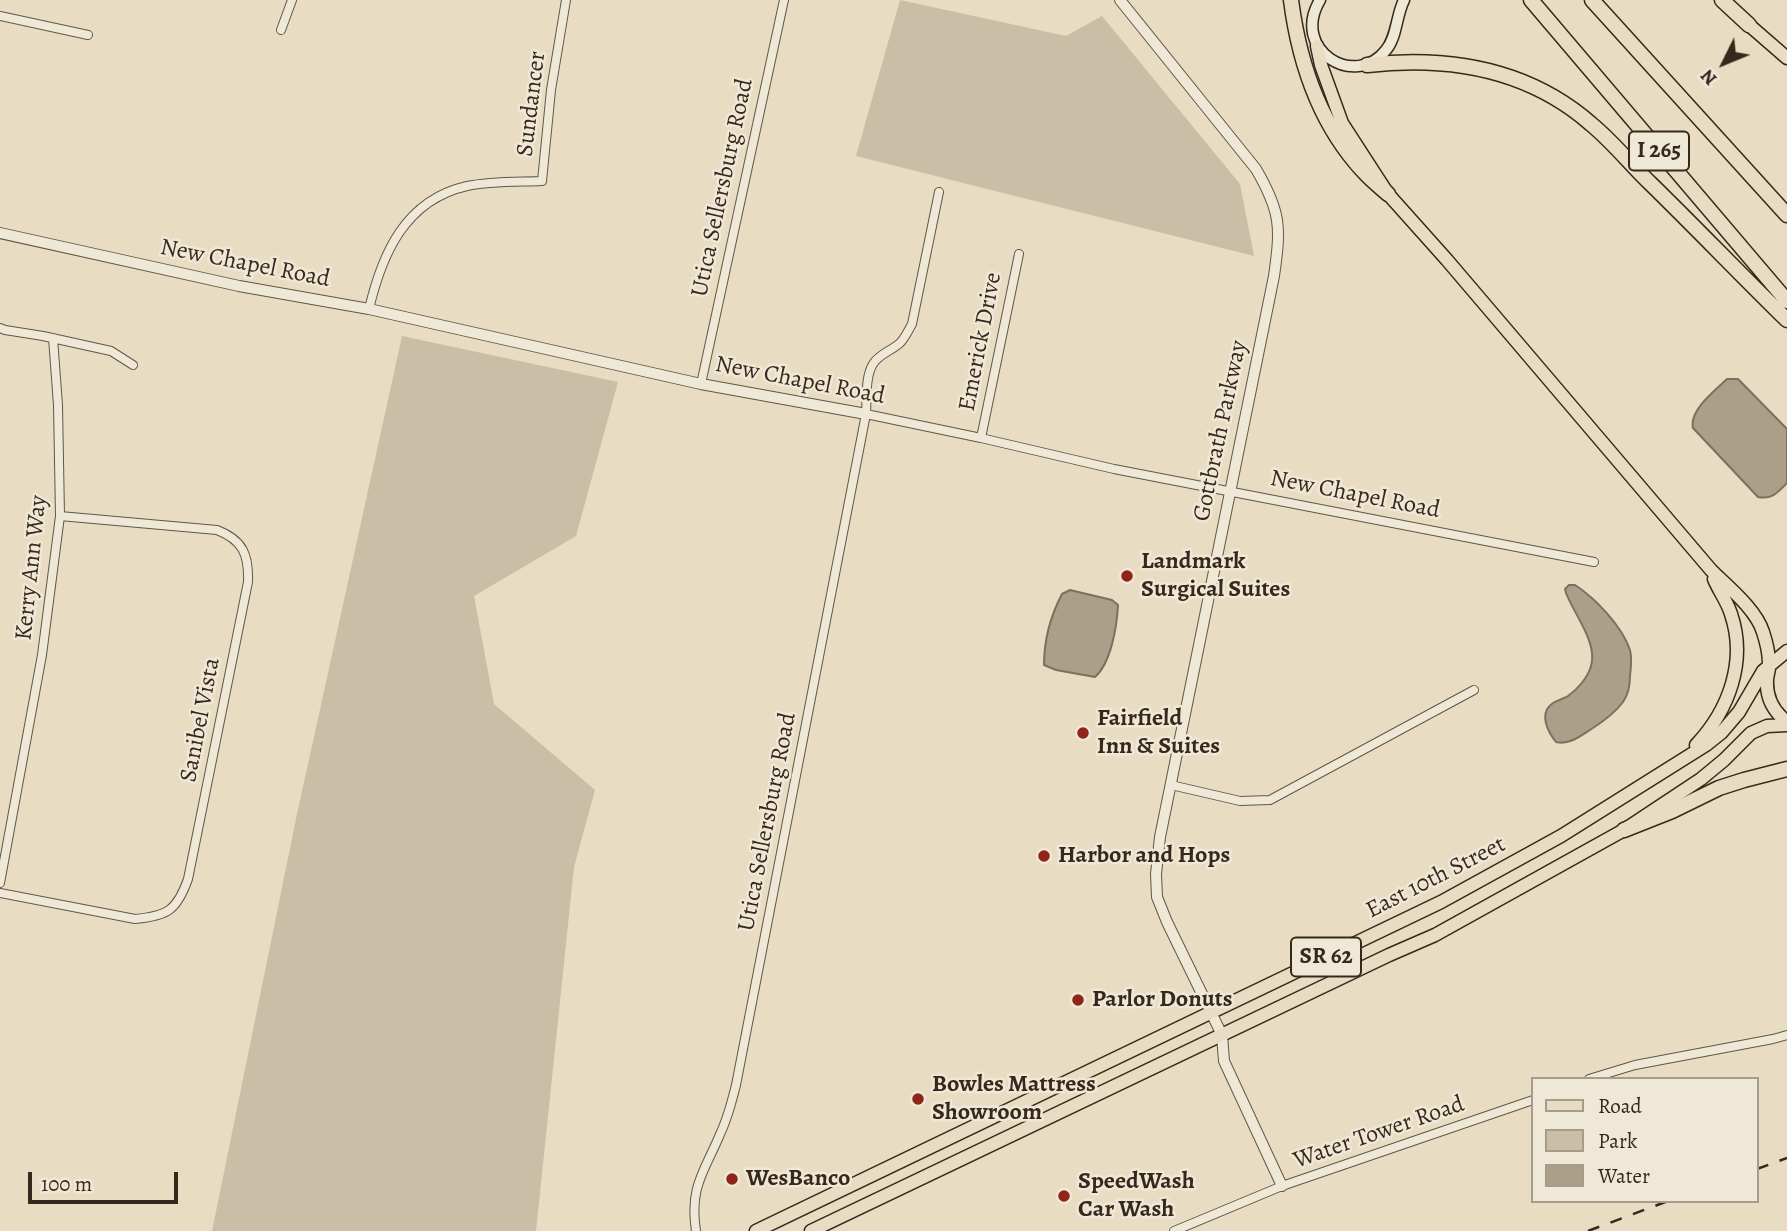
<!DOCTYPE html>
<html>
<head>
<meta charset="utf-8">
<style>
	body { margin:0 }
	#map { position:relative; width:1787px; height:1231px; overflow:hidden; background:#e8dcc2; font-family:Alegreya,serif }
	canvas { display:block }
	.legend { position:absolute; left:1531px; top:1077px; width:228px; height:126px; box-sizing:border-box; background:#f0e8d7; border:2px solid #a69c8c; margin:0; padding:9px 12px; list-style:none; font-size:21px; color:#36291c }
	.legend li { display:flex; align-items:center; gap:14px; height:35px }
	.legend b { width:35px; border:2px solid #a69c8c }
	.north { position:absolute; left:1689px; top:28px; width:70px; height:70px; -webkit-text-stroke:5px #f0e8d7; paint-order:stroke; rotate:227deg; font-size:19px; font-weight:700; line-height:28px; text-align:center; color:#36291c }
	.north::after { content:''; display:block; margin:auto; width:24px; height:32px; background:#36291c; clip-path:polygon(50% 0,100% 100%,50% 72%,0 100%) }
	.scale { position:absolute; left:28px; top:1172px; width:150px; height:32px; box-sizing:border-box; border:4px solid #36291c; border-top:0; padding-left:9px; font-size:21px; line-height:24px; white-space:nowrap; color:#36291c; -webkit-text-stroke:5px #f0e8d7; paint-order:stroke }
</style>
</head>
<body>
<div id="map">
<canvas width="1787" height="1231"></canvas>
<ul class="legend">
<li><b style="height:9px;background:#e8dcc2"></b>Road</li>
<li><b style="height:19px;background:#cabea6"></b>Park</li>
<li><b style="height:19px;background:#ab9f8a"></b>Water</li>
</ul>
<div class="north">N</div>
<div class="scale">100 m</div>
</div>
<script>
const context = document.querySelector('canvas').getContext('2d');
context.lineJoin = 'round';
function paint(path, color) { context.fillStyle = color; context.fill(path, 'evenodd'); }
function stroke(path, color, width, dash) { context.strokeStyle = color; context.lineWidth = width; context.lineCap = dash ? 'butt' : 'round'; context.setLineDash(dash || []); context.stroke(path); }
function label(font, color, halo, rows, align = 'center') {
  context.font = font + ' Alegreya,serif'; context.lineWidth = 5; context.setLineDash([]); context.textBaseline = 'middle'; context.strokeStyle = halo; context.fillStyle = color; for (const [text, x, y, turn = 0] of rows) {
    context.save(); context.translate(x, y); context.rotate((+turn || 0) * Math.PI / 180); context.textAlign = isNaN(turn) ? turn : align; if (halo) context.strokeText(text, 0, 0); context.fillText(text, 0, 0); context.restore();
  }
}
paint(new Path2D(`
	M900,0l166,36 36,-20 138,168 14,72 -398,-100z
	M402,336l216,46 -42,154 -102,60 20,108 101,86 -21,77 -38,364h-324l85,-417z`), '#cabea6');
const water = new Path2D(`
	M1727,379h11l49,50v54c-9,9 -15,17 -29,14l-65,-69c-4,-18 22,-37 34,-49z
	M1569,585h6c20,13 47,41 55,65 2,8 1,18 0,26 0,9 -2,19 -7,26 -8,11 -22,21 -33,28 -11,7 -21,15 -34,12 -8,-10 -18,-29 -3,-39 5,-3 10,-4 15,-7 10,-7 20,-19 23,-30 7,-23 -17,-52 -25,-73l-1,-4z
	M1070,590l42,10 6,5c-1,21 -7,58 -23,72l-39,-7 -12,-5c0,-24 7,-50 18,-71z`);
paint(water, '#ab9f8a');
stroke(water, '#7c705e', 2);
const minor = new Path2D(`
	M0,16l88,19
	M281,30l11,-30
	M369,309c13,-55 36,-109 98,-123 24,-5 50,-4 75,-5l9,-91 15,-90
	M0,328l5,2 38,6 68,15 22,14
	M701,384l83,-384
	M866,414l115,24 133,31 480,93
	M981,438l38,-184
	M1171,785l69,16 30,-1 204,-110
	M0,883l42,-228 18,-139 -2,-111 -5,-67
	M0,893l135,26c33,-3 42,-9 53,-40l60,-297c1,-27 -5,-42 -31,-52l-157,-14
	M1589,1079l46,-14 138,-26 14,-4
	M696,1231c-7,-45 9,-60 25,-99 7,-15 11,-31 15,-47l130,-671c1,-15 -1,-37 7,-50 6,-10 18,-13 27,-21 5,-5 8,-12 12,-19l27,-132
	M1174,1231l108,-45 251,-86`);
const tertiary = new Path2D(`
	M1120,0l136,169c25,43 25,58 18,107l-114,561 -4,37 1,23 10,25 55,113 2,26 58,125
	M0,233l239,53 130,23 332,75 165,30`);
const secondary = new Path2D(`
	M1320,0c-30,50 35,90 66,50 11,-13 10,-34 18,-50`);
const primary = new Path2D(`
	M1749,25l38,33
	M1317,46l4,19 21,58 46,71 59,66 264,310c16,16 45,39 52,62 3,9 6,22 6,32 1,5 -2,11 -2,16 -1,18 6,31 20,42
	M1696,745c33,-35 51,-84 35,-131 -4,-13 -12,-23 -17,-35
	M756,1231l685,-329 120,-66 145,-91 15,-12 18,-21 24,-41 24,-20
	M811,1231l578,-276 46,-20 189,-105 77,-51 23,-19 27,-27 16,-7 20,-1`);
const motorway = new Path2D(`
	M1291,0c8,62 29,125 73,172 7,8 16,15 24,22
	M1531,0l256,301
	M1592,0l195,215
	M1722,0l27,25
	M1367,65c81,-9 161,4 224,59 22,18 40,41 60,60 46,45 90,91 136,136
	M1624,830l48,-19 47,-23 25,-8 43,-11`);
stroke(minor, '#625646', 10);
stroke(tertiary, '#625646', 12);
stroke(secondary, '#36291c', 13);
stroke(primary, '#36291c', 15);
stroke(motorway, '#36291c', 17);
stroke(minor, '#f0e8d7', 8);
stroke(tertiary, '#f0e8d7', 10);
stroke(secondary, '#f0e8d7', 10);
stroke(primary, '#e8dcc2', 12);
stroke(motorway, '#e8dcc2', 14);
stroke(new Path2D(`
	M1757,1169l30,-11
	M1588,1231l80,-30`), '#36291c', 2.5, [12, 12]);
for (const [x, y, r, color] of [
	[1127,576,7,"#8f2418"],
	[1083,733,7,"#8f2418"],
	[1044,856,7,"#8f2418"],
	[1078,1000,7,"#8f2418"],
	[918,1099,7,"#8f2418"],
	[732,1179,7,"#8f2418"],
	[1064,1196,7,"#8f2418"]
]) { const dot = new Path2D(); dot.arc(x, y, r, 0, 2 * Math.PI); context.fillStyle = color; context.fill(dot); stroke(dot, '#f0e8d7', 2.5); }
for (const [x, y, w] of [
	[1659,151,60],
	[1326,957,70]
]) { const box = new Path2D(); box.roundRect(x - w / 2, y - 19.5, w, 39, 5); context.fillStyle = '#f0e8d7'; context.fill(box); stroke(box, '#36291c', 2); }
label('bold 23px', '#36291c', null, [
	["I 265",1659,151],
	["SR 62",1326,957]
]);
label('24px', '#36291c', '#f0e8d7', [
	["Sundancer",532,104,-83],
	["Utica Sellersburg Road",723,188,-78],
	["New Chapel Road",245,264,11],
	["Emerick Drive",981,342,-79],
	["New Chapel Road",800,381,11],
	["Gottbrath Parkway",1221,431,-78],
	["New Chapel Road",1355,495,11],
	["Kerry Ann Way",32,568,-84],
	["Sanibel Vista",201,720,-79],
	["Utica Sellersburg Road",768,822,-79],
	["East 10th Street",1436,878,-27],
	["Water Tower Road",1379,1133,-19]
]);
label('bold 24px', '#36291c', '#f0e8d7', [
	["Landmark",1141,562],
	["Surgical Suites",1141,590],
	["Fairfield",1097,719],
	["Inn & Suites",1097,747],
	["Harbor and Hops",1058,856],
	["Parlor Donuts",1092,1000],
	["Bowles Mattress",932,1085],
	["Showroom",932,1113],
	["WesBanco",746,1179],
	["SpeedWash",1078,1182],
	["Car Wash",1078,1210]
], 'left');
</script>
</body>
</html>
